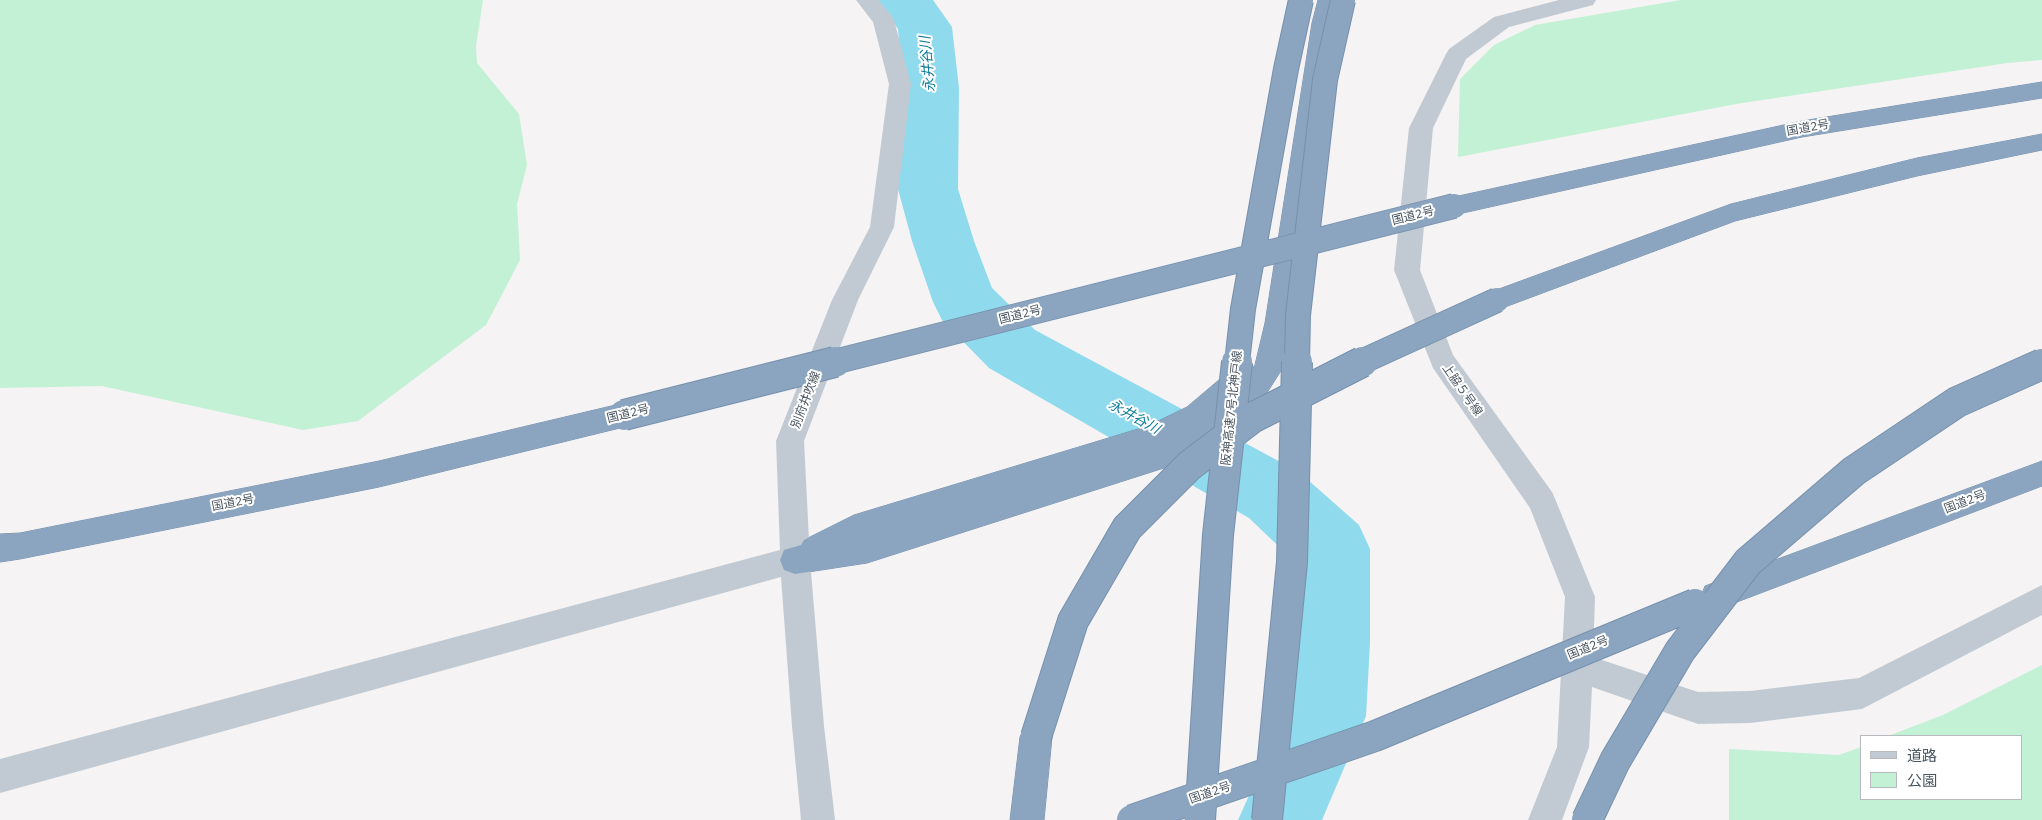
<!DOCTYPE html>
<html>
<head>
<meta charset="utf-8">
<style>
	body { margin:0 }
	#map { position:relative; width:2042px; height:820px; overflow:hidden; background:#f5f3f3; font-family:"IBM Plex Sans","Noto Sans JP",sans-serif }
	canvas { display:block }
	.legend { position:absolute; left:1860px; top:735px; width:162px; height:65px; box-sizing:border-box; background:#fff; border:1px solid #b7bbc0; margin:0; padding:6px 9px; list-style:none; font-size:15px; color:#4a5661 }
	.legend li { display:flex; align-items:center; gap:10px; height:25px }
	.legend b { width:25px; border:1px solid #b7bbc0 }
</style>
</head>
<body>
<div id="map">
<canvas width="2042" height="820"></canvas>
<ul class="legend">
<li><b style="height:6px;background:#c1cad2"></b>道路</li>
<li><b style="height:14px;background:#c3f1d5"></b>公園</li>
</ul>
</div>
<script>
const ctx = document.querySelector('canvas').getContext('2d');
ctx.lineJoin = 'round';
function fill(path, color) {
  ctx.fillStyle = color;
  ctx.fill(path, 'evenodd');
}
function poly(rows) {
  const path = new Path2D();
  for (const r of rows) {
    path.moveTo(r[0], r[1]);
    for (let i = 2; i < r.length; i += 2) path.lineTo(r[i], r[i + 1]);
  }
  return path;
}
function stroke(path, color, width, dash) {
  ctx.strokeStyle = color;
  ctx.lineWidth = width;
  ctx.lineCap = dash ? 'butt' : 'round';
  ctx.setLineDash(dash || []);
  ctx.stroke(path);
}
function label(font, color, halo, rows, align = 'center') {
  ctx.font = font + ' "IBM Plex Sans","Noto Sans JP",sans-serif';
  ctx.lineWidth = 4;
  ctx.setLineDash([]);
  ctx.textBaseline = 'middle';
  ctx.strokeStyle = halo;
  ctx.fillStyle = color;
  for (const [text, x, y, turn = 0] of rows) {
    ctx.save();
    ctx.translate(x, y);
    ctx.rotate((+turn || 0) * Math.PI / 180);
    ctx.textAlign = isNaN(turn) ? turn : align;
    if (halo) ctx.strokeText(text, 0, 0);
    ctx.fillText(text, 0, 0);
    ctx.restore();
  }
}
const green = poly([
	[0,0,483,0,476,46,477,63,519,114,527,165,517,204,520,260,486,325,358,421,303,430,102,386,0,388],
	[1681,0,2042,0,2042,60,2007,63,1736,104,1458,157,1460,79,1494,45,1535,25],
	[2042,665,2042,820,1729,820,1729,749,1839,755,1861,747,1861,799,2021,799,2021,736,1888,736,1943,715]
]);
const river = poly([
	[877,0,933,0,952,27,959,88,958,189,974,241,992,288,1035,330,1299,472,1359,525,1370,549,1370,643,1366,716,1322,820,1238,820,1286,713,1292,643,1295,562,1249,518,989,368,942,320,933,302,912,241,898,189,903,88,898,29,877,0]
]);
const minor = poly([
	[856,0,878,0,891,15,894,20,911,84,894,227,858,300,804,441,810,560,824,726,835,820,801,820,792,726,781,577,0,793,0,759,780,550,776,441,832,300,870,227,889,84,873,22,856,0],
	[1559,0,1596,0,1593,5,1509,27,1466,59,1433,128,1420,270,1453,355,1552,492,1556,501,1595,597,1593,657,1698,692,1750,691,1859,678,2042,585,2042,615,1862,709,1750,723,1698,724,1592,687,1589,747,1562,820,1528,820,1557,747,1565,597,1530,508,1433,368,1394,270,1409,128,1446,54,1449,49,1494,17,1559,0]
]);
const highway = poly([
	[1318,0,1340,0,1334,23,1291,323,1282,369,1258,407,1221,438,1177,464,1167,467,867,563,795,574,784,570,780,560,784,550,801,545,804,540,854,515,1148,426,1187,407,1220,379,1231,361,1241,358,1251,361,1254,369,1265,323,1312,23,1318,0],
	[2042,82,2042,98,1802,137,1454,215,1445,212,1442,206,1445,200,1454,197,1802,121,2042,82],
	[2042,134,2042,150,1917,176,1735,221,1497,310,1488,307,1484,300,1488,293,1731,204,1917,158,2042,134],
	[624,403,634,407,638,415,634,423,624,427,379,487,20,559,0,562,0,534,20,533,379,461,624,403],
	[2042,461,2042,486,1716,610,1705,606,1701,596,1705,586,2042,461],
	[1036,721,1047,726,1052,737,1044,820,1010,820,1020,737,1025,726,1036,721]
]);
const highwayBridgeFar1 = poly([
	[830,363,1454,206],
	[1237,363,1243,309,1286,69,1301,0],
	[1297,363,1298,315,1325,80,1343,0],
	[1359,363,1497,300]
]);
const highwayBridge = poly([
	[624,415,835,362],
	[1036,737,1073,621,1127,528,1189,466,1252,418,1362,362],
	[1132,820,1375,736,1695,604],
	[1200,820,1218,535,1237,362],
	[1267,820,1292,562,1297,362],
	[1587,820,1615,761,1680,651,1748,562,1854,471,1957,402,2042,364]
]);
const streetNames = [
	["国道2号",1808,128,-10],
	["国道2号",1413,216,-14],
	["国道2号",1020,315,-14],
	["上脇５号線",1462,390,55],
	["別府井吹線",806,400,-69],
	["阪神高速7号北神戸線",1232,408,-84],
	["国道2号",628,414,-14],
	["国道2号",1965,502,-21],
	["国道2号",233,503,-11],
	["国道2号",1588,648,-22],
	["国道2号",1210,793,-19]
];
const waterNames = [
	["永井谷川",928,64,-95],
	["永井谷川",1134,417,29]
];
fill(green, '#c3f1d5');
fill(river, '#90daee');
stroke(highway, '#7690ad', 1);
fill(minor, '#c1cad2');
fill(highway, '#8ba5c1');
stroke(highwayBridgeFar1, '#7690ad', 26, []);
stroke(highwayBridge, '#7690ad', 32, []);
stroke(highwayBridgeFar1, '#8ba5c1', 24);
stroke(highwayBridge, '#8ba5c1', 30);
label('12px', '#4a5661', '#fff', streetNames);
label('italic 14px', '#0c7c9b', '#fff', waterNames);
</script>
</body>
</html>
